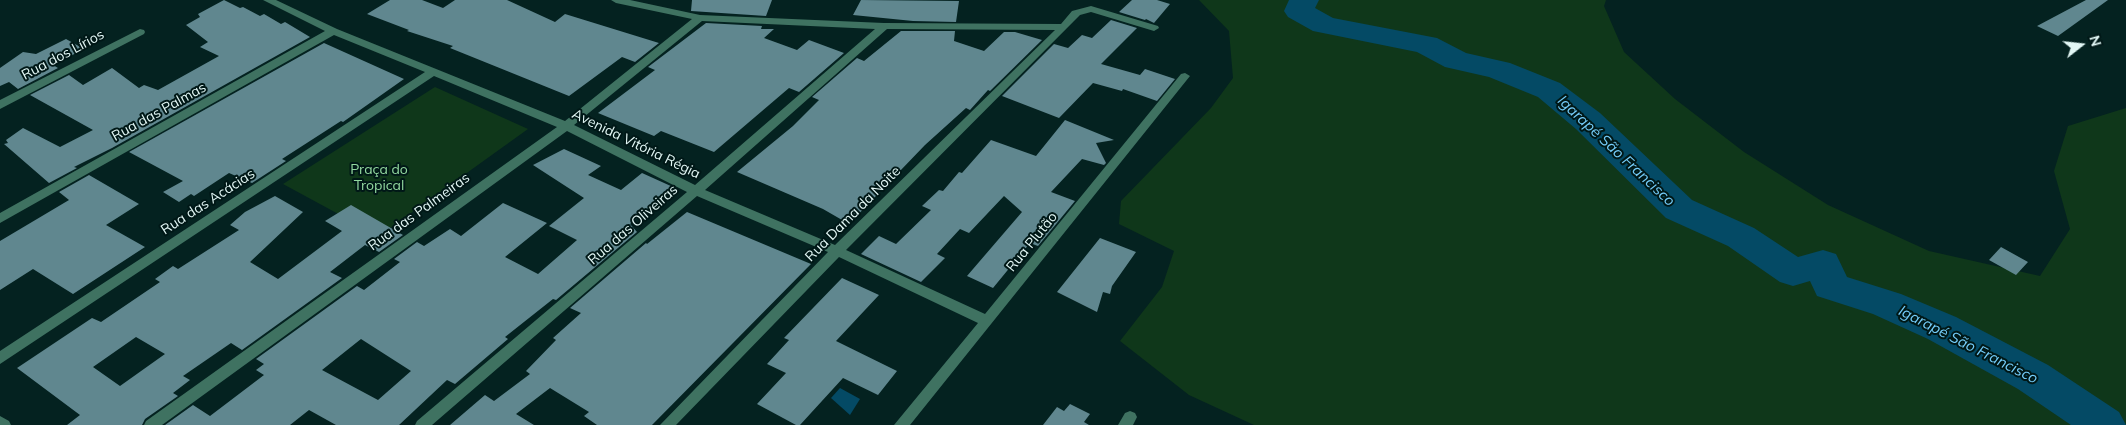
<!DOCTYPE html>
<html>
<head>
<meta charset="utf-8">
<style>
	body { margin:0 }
	#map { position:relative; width:2126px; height:425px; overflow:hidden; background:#042220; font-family:Mulish,sans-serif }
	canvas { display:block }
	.north { position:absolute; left:2056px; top:20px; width:50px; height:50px; -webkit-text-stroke:4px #001817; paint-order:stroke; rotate:74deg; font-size:14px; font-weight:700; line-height:20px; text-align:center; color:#e2f7f5 }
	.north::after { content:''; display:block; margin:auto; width:18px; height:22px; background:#e2f7f5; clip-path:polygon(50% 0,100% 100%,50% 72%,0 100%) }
</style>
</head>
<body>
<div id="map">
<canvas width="2126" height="425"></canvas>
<div class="north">N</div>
</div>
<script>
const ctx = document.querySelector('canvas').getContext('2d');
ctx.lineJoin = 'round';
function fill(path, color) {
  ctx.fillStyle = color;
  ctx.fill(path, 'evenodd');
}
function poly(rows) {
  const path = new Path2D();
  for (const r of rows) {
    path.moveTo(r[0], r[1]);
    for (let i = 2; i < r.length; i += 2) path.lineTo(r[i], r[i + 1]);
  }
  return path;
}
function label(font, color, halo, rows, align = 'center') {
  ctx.font = font + ' Mulish,sans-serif';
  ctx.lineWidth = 4;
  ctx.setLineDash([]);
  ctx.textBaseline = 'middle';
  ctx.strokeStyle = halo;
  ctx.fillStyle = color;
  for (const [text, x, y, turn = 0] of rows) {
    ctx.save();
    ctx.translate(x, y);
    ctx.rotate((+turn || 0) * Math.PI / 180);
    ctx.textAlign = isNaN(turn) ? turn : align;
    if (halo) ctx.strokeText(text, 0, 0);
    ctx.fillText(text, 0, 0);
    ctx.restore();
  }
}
const green = poly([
	[1199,0,1606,0,1604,6,1624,52,1675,99,1744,152,1828,205,1929,251,2040,276,2070,229,2054,171,2068,126,2126,108,2126,425,1254,425,1189,395,1120,341,1162,287,1174,251,1119,224,1121,201,1211,108,1233,78,1229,31],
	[435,87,528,129,379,236,283,184]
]);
const water = poly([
	[840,388,860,399,850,415,831,398]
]);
const river = poly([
	[1289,0,1319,0,1315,8,1333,18,1437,38,1466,53,1510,63,1560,83,1600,113,1692,200,1754,228,1798,257,1823,250,1836,254,1847,277,1901,294,1956,317,2048,365,2119,412,2126,425,2071,425,2018,389,1928,339,1873,314,1817,296,1810,281,1793,286,1780,282,1728,246,1666,218,1576,129,1538,97,1489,77,1445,67,1417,52,1313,31,1288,17,1284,11,1289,0]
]);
const building = poly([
	[224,0,240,8,243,7,260,16,264,14,281,24,285,22,310,37,112,148,74,167,77,168,49,183,4,144,8,143,6,140,23,128,60,147,93,130,30,95,69,75,83,85,112,68,139,88,144,85,158,90,219,56,200,47,208,42,186,25,200,17,198,14],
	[390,0,422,0,443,8,455,0,507,0,555,22,565,14,659,43,635,62,622,57,569,96,450,48,453,46,407,31,409,30,367,14],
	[692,0,772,0,766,16,691,11],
	[861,0,959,1,956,22,913,21,853,15],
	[1132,0,1157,0,1170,4,1154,23,1146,19,1145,20,1119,12],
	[2086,0,2108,0,2058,36,2037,26],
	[1111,20,1137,28,1101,64,1140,75,1145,69,1175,79,1157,101,1123,89,1122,91,1093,83,1059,118,1002,96,1054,44,1068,48,1082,35,1092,38],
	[706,23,762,26,761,29,774,29,764,38,797,50,809,40,844,53,799,92,789,88,714,152,661,131,654,136,598,113,655,70,648,67],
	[901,31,955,31,954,41,984,51,1004,32,1015,32,1042,40,990,91,988,90,970,110,966,108,925,145,849,224,823,209,737,172,793,126,819,100,812,97,857,58,864,61],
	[66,39,84,49,53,65,58,68,18,89,9,82,0,86,0,68,23,52,36,54],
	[324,43,404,79,343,122,341,121,282,159,286,161,252,183,229,173,194,196,191,194,179,202,163,192,183,181,129,152],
	[1065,120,1114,140,1096,143,1106,163,1104,165,1082,159,1051,192,1075,201,1038,246,1030,243,993,288,967,276,1022,212,1004,196,969,233,960,229,937,254,945,258,921,282,861,254,879,236,896,244,931,210,922,206,939,190,943,191,959,172,962,173,991,140,1036,156],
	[564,149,601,166,588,175,621,190,642,173,673,187,630,224,637,232,556,300,553,299,505,337,508,339,455,384,447,380,399,425,336,425,309,410,290,425,165,425,193,405,210,416,264,375,256,370,264,364,256,359,357,286,364,290,400,262,394,259,417,242,424,246,450,229,461,236,503,203,547,223,505,257,538,274,577,240,549,226,584,198,533,165],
	[361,339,411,371,378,400,322,370],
	[89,175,139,204,106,225,145,247,73,294,33,269,0,290,0,241,69,200,59,192],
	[275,196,303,212,250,262,278,279,342,231,325,221,351,205,403,235,379,252,365,245,330,272,342,278,242,350,231,343,183,376,190,380,173,393,178,396,145,419,142,425,67,425,80,415,17,368,92,318,101,322,160,282,155,279,173,266,178,269,239,230,230,225,245,212],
	[136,337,165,354,120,386,93,367],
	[687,212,811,264,652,425,597,425,584,416,589,412,550,388,516,414,534,425,450,425,485,395,494,401,530,374,526,371,556,340,553,338,581,313,570,308,646,243,647,244],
	[1100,238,1136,252,1112,286,1110,294,1103,292,1097,312,1057,292],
	[2001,247,2028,262,2016,275,1989,260],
	[842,278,879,295,836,341,897,371,878,395,843,378,800,425,796,425,757,404,786,373,767,364,789,340,784,338],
	[1070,404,1090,414,1084,422,1089,425,1043,425,1057,407,1064,411]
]);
const minor = poly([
	[263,0,276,0,337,29,565,121,692,19,616,3,611,0,630,0,700,15,884,23,1061,24,1072,11,1091,6,1158,26,1159,28,1154,31,1091,12,1080,15,846,250,985,314,1181,74,1185,73,1190,76,910,425,894,425,978,323,839,257,676,425,660,425,828,252,697,196,432,425,415,425,417,421,687,192,567,131,162,425,144,425,146,421,557,127,434,76,0,364,0,351,425,72,334,35,0,223,0,213,325,31,263,0],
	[702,21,875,29,695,185,574,125,702,21],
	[887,29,1055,30,835,245,705,190,887,29],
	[140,29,144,30,145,32,144,34,0,109,0,100,140,29],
	[1130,411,1135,413,1137,417,1133,425,1118,425,1125,413,1130,411],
	[0,416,9,421,11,425,0,425,0,416]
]);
const streetNames = [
	["Rua dos Lírios",63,55,-28],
	["Rua das Palmas",159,112,-29],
	["Avenida Vitória Régia",636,144,26],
	["Rua das Acácias",208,202,-33],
	["Rua das Palmeiras",419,212,-36],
	["Rua Dama da Noite",853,214,-45],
	["Rua das Oliveiras",633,225,-41],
	["Rua Plutão",1032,242,-51]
];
const parkNames = [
	["Praça do",379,170],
	["Tropical",379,186]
];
const waterNames = [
	["Igarapé São Francisco",1616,151,43],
	["Igarapé São Francisco",1968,345,27]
];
fill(green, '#0f371a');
fill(water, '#044a65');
fill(river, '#044a65');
fill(building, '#60878f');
fill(minor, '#3f7261');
label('14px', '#e2f7f5', '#001817', streetNames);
label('14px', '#92d89f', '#001817', parkNames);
label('italic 15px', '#74cdfa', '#001817', waterNames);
</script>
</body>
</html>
